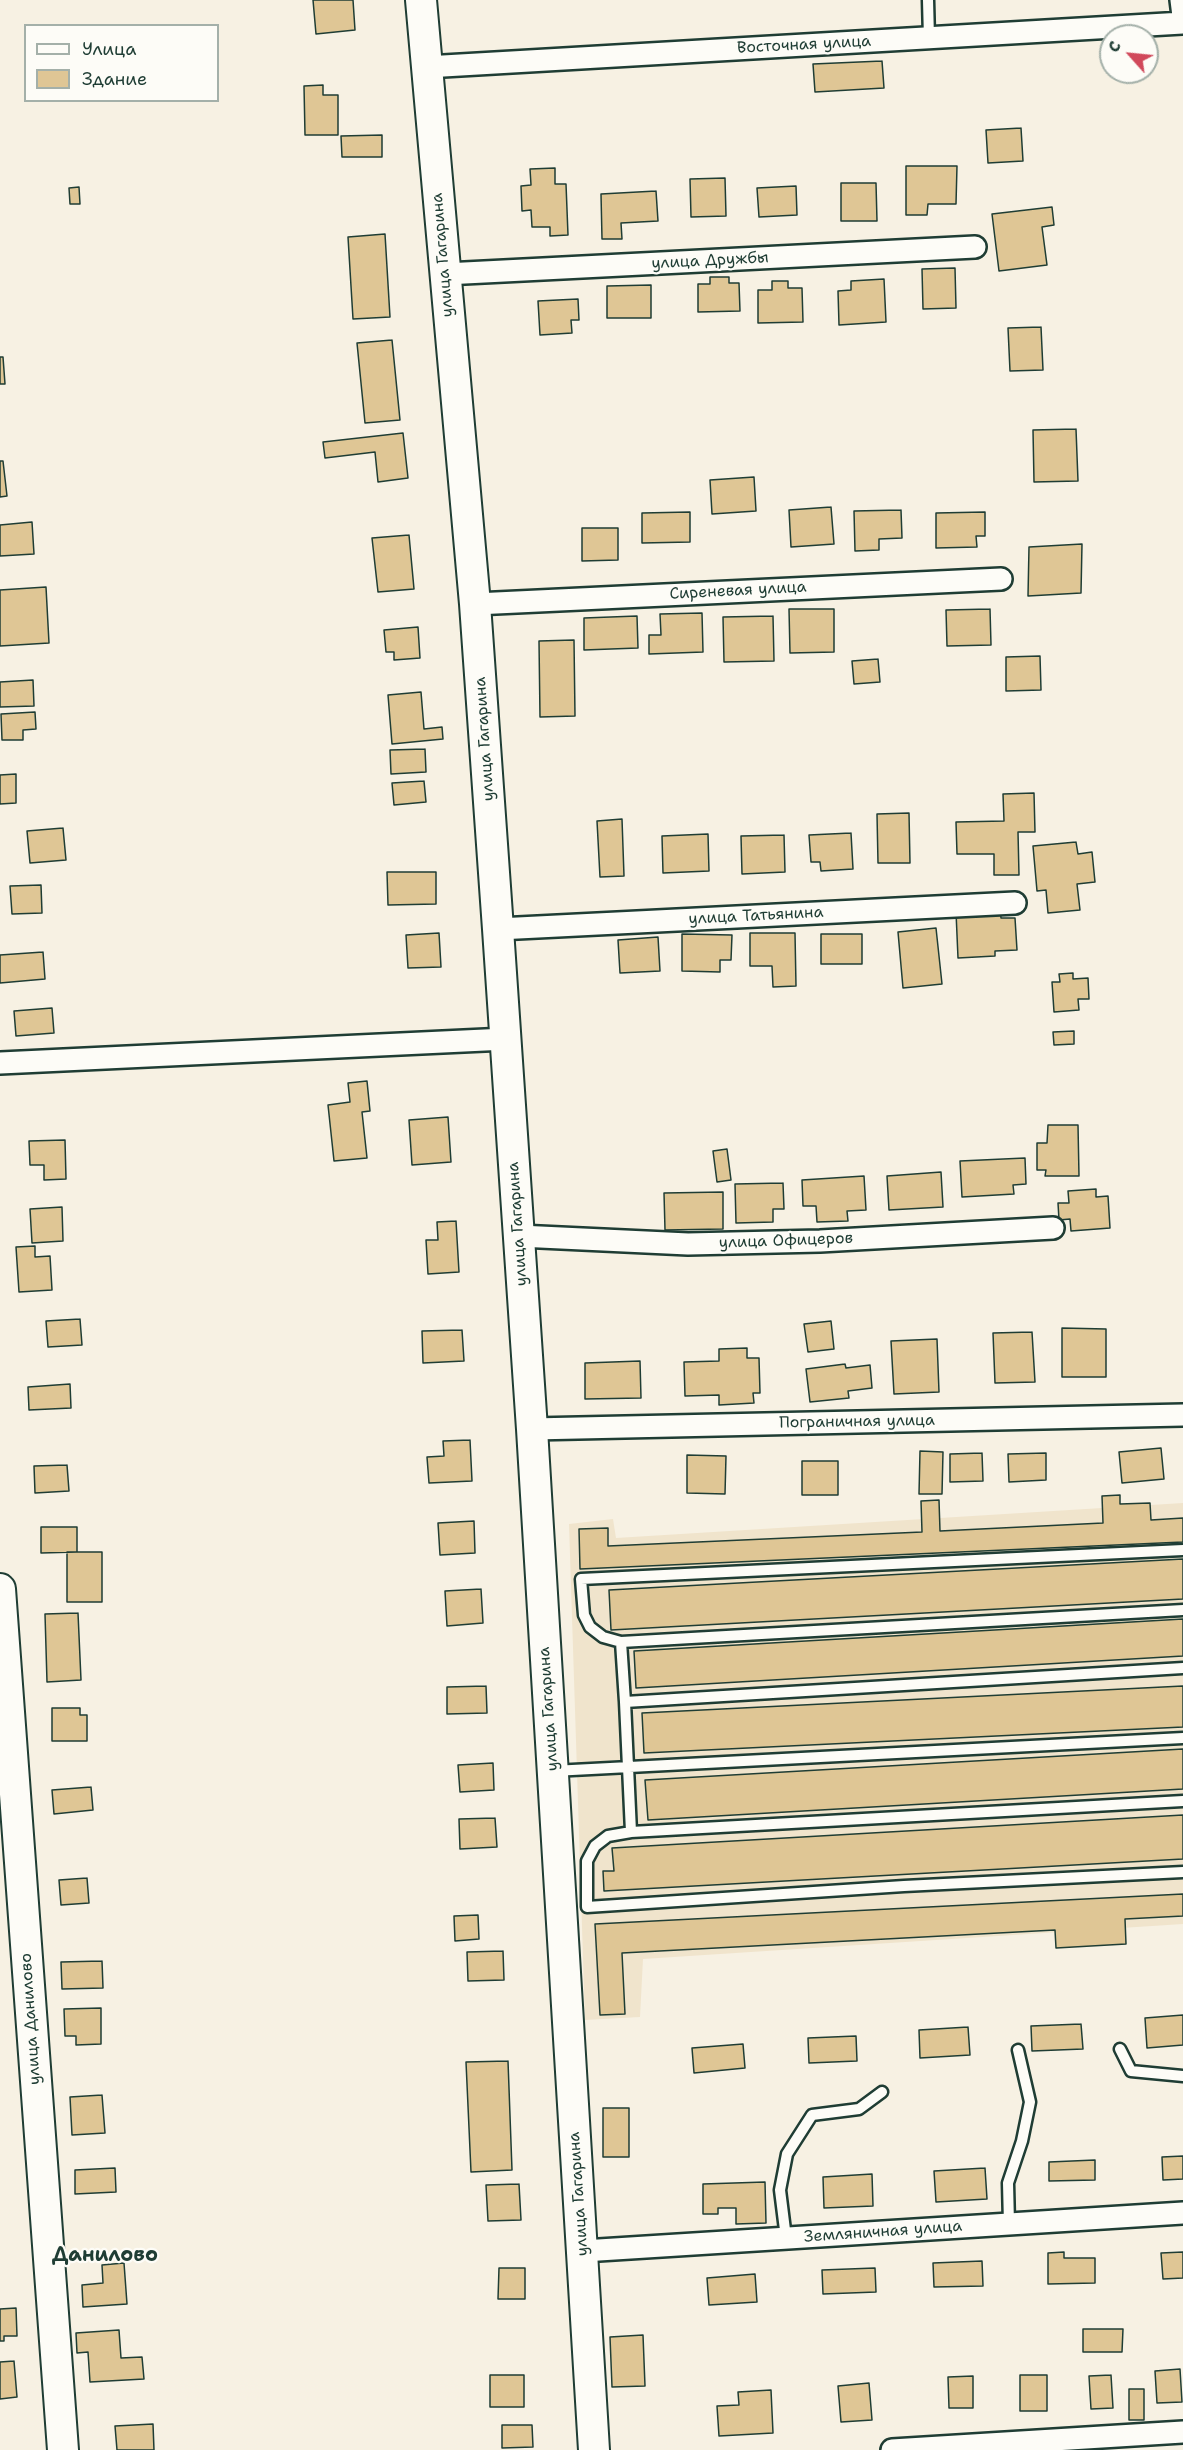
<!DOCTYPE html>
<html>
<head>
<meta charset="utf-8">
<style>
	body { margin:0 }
	#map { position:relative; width:1183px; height:2450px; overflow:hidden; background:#f7f1e3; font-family:"Shantell Sans",sans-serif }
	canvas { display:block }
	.legend { position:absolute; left:24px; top:24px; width:195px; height:78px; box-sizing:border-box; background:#fdfcf7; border:2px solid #a4b0a9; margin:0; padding:8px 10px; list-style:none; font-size:18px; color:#1f3d34 }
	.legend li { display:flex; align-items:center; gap:12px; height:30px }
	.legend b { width:30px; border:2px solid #a4b0a9 }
	.north { position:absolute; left:1099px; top:24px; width:60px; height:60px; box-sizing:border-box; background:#fdfcf7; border:2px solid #a4b0a9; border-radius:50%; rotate:297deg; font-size:16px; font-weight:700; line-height:24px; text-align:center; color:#1f3d34 }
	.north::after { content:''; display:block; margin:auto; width:21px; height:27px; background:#d1495b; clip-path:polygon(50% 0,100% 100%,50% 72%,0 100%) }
</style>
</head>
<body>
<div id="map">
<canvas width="1183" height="2450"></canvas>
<ul class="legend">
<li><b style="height:8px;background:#fdfcf7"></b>Улица</li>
<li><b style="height:16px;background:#dfc695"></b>Здание</li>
</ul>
<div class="north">С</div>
</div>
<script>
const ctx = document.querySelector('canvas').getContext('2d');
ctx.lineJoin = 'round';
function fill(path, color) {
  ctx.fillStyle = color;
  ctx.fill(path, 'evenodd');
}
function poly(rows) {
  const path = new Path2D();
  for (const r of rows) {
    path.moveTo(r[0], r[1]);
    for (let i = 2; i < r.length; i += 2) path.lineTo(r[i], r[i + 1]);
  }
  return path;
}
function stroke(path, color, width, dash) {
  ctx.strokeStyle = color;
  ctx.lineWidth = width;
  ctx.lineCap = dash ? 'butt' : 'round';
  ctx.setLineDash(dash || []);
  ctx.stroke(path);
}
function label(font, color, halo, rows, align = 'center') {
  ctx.font = font + ' "Shantell Sans",sans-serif';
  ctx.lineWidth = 4.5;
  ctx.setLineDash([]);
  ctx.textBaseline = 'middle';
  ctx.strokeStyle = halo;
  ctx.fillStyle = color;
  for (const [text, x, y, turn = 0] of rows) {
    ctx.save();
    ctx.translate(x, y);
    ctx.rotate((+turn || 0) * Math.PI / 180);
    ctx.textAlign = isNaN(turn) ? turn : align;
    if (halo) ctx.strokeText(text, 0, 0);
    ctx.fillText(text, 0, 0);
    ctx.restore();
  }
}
const built = poly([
	[1183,1503,1183,1924,643,1959,640,2017,585,2020,569,1524,613,1519,616,1538]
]);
const building = poly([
	[313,0,353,0,355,30,316,34,313,0],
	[882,61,884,88,815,92,813,64,882,61],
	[323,85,323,95,338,95,338,135,305,135,304,86,323,85],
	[1021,128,1023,161,988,163,986,130,1021,128],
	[382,135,382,157,342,157,341,136,382,135],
	[906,166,957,166,956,204,928,204,927,215,906,215,906,166],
	[555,168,555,184,566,184,568,235,550,236,550,227,532,227,531,210,522,211,521,186,531,185,530,169,555,168],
	[725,178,726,216,691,217,690,179,725,178],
	[841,183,876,183,877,221,841,221,841,183],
	[796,186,797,215,759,217,757,188,796,186],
	[79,187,80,204,70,204,69,188,79,187],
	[656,191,658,221,621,223,622,239,602,239,601,194,656,191],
	[1052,207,1054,225,1042,227,1047,265,999,271,992,214,1052,207],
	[385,234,390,317,353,319,348,237,385,234],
	[955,268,956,308,923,309,922,269,955,268],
	[710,277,729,277,729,283,739,283,740,311,698,312,698,284,710,284,710,277],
	[884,279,886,322,839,325,838,291,851,290,851,281,884,279],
	[772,281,788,281,788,288,802,288,803,322,758,323,758,290,772,290,772,281],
	[651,285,651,318,607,318,607,286,651,285],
	[578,299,579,320,571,320,572,333,540,335,538,301,578,299],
	[1041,327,1043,370,1010,371,1008,328,1041,327],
	[392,340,400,420,365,423,357,343,392,340],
	[0,357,3,357,5,384,0,384,0,357],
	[1076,429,1078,481,1034,482,1033,430,1076,429],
	[403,433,408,478,378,482,375,452,325,458,323,442,403,433],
	[0,461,3,461,7,496,0,497,0,461],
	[754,477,756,511,712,514,710,480,754,477],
	[831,507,834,544,791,547,789,510,831,507],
	[901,510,902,538,879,539,879,550,855,551,854,511,901,510],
	[690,512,690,542,642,543,642,513,690,512],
	[985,512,985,536,976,536,977,547,936,548,936,513,985,512],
	[32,522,34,554,0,556,0,525,32,522],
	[582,528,618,528,618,560,582,561,582,528],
	[409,535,414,589,378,592,372,538,409,535],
	[1082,544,1081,593,1028,596,1029,547,1082,544],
	[46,587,49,643,0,646,0,590,46,587],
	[789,609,834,609,834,652,790,653,789,609],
	[990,609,991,645,947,646,946,610,990,609],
	[702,613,703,652,649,654,649,635,661,635,660,614,702,613],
	[637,616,638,648,584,650,584,618,637,616],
	[773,616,774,661,724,662,723,617,773,616],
	[418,627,420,658,394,660,394,652,386,652,384,630,418,627],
	[574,640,575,716,540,717,539,641,574,640],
	[1040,656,1041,690,1006,691,1006,657,1040,656],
	[878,659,880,682,854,684,852,661,878,659],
	[33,680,34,706,0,707,0,682,33,680],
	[421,692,424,729,442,727,443,739,392,744,388,695,421,692],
	[35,712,36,729,23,730,23,740,2,740,1,714,35,712],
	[425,749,426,772,391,774,390,750,425,749],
	[16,774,16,803,0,804,0,775,16,774],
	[424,781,426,802,394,805,392,783,424,781],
	[1034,793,1035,832,1018,832,1019,875,994,875,994,854,957,854,956,822,1004,821,1003,794,1034,793],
	[909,813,910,863,878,863,877,814,909,813],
	[622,819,624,876,600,877,597,821,622,819],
	[63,828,66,860,30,863,27,831,63,828],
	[851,833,853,869,821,871,820,862,811,862,809,835,851,833],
	[708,834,709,871,663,873,662,836,708,834],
	[784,835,785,872,742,874,741,836,784,835],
	[1076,842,1078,854,1092,852,1095,882,1077,884,1080,910,1048,913,1046,890,1037,891,1033,846,1076,842],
	[387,872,436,872,436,904,388,905,387,872],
	[41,885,42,913,12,914,10,886,41,885],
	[1000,909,1001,918,1015,918,1017,950,995,951,995,956,958,958,956,912,1000,909],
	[936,928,942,984,903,988,898,932,936,928],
	[439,933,441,967,408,968,406,935,439,933],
	[750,933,795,933,796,986,773,987,772,966,750,966,750,933],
	[682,934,732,935,731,960,720,960,720,972,682,971,682,934],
	[821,934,862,934,862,964,821,964,821,934],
	[658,937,660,971,620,973,618,940,658,937],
	[43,952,45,979,0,983,0,955,43,952],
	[1073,973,1073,979,1088,978,1089,999,1078,999,1079,1010,1054,1012,1052,982,1060,982,1059,974,1073,973],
	[52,1008,54,1033,16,1036,14,1011,52,1008],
	[1074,1031,1074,1044,1054,1045,1053,1032,1074,1031],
	[367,1081,370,1111,362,1112,367,1158,334,1161,328,1105,350,1102,348,1083,367,1081],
	[448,1117,451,1162,412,1165,409,1120,448,1117],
	[1048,1125,1078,1125,1079,1176,1045,1176,1046,1170,1037,1170,1037,1143,1047,1143,1048,1125],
	[65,1140,66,1179,44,1180,44,1165,30,1165,29,1141,65,1140],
	[727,1149,731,1180,717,1182,713,1151,727,1149],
	[1025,1158,1026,1184,1013,1185,1014,1194,962,1197,960,1161,1025,1158],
	[941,1172,943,1207,889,1210,887,1176,941,1172],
	[864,1176,866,1210,847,1211,848,1221,817,1222,816,1206,803,1206,802,1180,864,1176],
	[783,1183,784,1209,773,1209,773,1222,736,1223,735,1184,783,1183],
	[1096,1189,1096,1197,1108,1196,1110,1228,1071,1231,1070,1219,1059,1220,1058,1203,1069,1203,1068,1191,1096,1189],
	[723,1192,723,1229,665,1230,664,1193,723,1192],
	[62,1207,63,1241,32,1243,30,1209,62,1207],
	[456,1221,459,1272,428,1274,426,1240,438,1240,437,1222,456,1221],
	[35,1246,35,1257,50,1256,52,1290,19,1292,16,1247,35,1246],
	[80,1319,82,1345,48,1347,46,1321,80,1319],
	[831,1321,834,1349,808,1352,804,1324,831,1321],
	[1062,1328,1106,1329,1106,1377,1062,1377,1062,1328],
	[462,1330,464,1361,423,1363,422,1331,462,1330],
	[1032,1332,1035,1382,995,1383,993,1333,1032,1332],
	[937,1339,939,1392,894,1394,891,1341,937,1339],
	[747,1348,747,1358,759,1358,760,1393,753,1393,754,1403,719,1405,719,1395,685,1396,684,1362,719,1361,719,1349,747,1348],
	[640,1361,641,1398,585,1399,585,1363,640,1361],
	[845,1364,846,1368,870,1365,872,1388,848,1391,849,1398,810,1402,806,1369,845,1364],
	[70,1384,71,1408,29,1410,28,1387,70,1384],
	[470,1440,472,1481,429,1483,427,1457,444,1456,443,1441,470,1440],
	[1161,1448,1164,1479,1122,1483,1119,1452,1161,1448],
	[920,1451,943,1452,942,1494,919,1494,920,1451],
	[982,1453,983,1481,950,1482,950,1454,982,1453],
	[1046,1453,1046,1480,1009,1482,1008,1454,1046,1453],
	[687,1455,726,1456,725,1494,687,1493,687,1455],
	[802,1461,838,1461,838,1495,802,1495,802,1461],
	[67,1465,69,1491,35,1493,34,1466,67,1465],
	[1120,1495,1120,1504,1150,1503,1151,1520,1183,1518,1183,1542,580,1569,579,1529,608,1528,608,1546,922,1532,921,1501,939,1500,940,1531,1103,1523,1102,1496,1120,1495],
	[474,1521,475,1553,440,1555,438,1523,474,1521],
	[41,1527,77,1527,77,1552,41,1553,41,1527],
	[67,1552,102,1552,102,1602,67,1602,67,1552],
	[1183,1559,1183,1599,611,1630,609,1590,1183,1559],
	[481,1589,483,1623,447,1626,445,1591,481,1589],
	[78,1613,81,1680,47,1682,45,1614,78,1613],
	[1183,1619,1183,1656,636,1688,634,1651,1183,1619],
	[486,1686,487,1713,447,1714,447,1687,486,1686],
	[1183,1686,1183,1727,644,1753,642,1713,1183,1686],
	[52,1708,80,1708,80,1715,87,1715,87,1741,52,1741,52,1708],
	[1183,1749,1183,1789,648,1820,645,1780,1183,1749],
	[493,1763,494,1790,460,1792,458,1765,493,1763],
	[91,1787,93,1810,54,1814,52,1790,91,1787],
	[1183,1815,1183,1859,604,1891,603,1871,614,1871,612,1848,1183,1815],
	[495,1818,497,1847,460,1849,459,1819,495,1818],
	[87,1878,89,1903,61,1905,59,1880,87,1878],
	[1183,1894,1183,1916,1125,1919,1126,1944,1056,1948,1055,1930,622,1953,625,2014,600,2015,595,1924,1183,1894],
	[478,1915,479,1939,455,1941,454,1916,478,1915],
	[503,1951,504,1980,468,1981,467,1952,503,1951],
	[102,1961,103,1988,62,1989,61,1962,102,1961],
	[101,2008,101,2044,76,2045,76,2036,65,2036,64,2009,101,2008],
	[1183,2015,1183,2045,1147,2048,1145,2018,1183,2015],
	[1081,2024,1083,2049,1032,2051,1031,2026,1081,2024],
	[968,2027,970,2055,920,2058,919,2030,968,2027],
	[856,2036,857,2061,809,2063,808,2038,856,2036],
	[743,2044,745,2068,694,2073,692,2048,743,2044],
	[508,2061,512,2170,471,2172,466,2062,508,2061],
	[102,2095,105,2133,72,2135,70,2097,102,2095],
	[603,2108,629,2108,629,2157,603,2157,603,2108],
	[1183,2156,1183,2179,1163,2180,1162,2157,1183,2156],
	[1095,2160,1095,2180,1049,2181,1049,2162,1095,2160],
	[115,2168,116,2192,75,2194,75,2170,115,2168],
	[985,2168,987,2199,936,2202,934,2171,985,2168],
	[872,2174,873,2206,824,2208,823,2177,872,2174],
	[765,2182,766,2223,736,2224,736,2208,718,2208,718,2214,703,2214,703,2184,765,2182],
	[519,2184,521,2220,488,2221,486,2185,519,2184],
	[1064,2252,1064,2258,1095,2258,1095,2283,1048,2284,1048,2253,1064,2252],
	[1183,2252,1183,2278,1163,2279,1161,2253,1183,2252],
	[982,2261,983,2286,934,2287,933,2263,982,2261],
	[124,2263,127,2304,83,2307,82,2285,103,2283,102,2265,124,2263],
	[499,2268,525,2268,525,2299,498,2299,499,2268],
	[875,2268,876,2292,823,2294,822,2270,875,2268],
	[755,2274,757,2302,709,2305,707,2278,755,2274],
	[16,2308,17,2336,4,2336,4,2341,0,2341,0,2309,16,2308],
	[1083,2329,1123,2329,1122,2352,1083,2352,1083,2329],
	[119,2330,121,2358,142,2357,144,2379,90,2382,88,2352,77,2353,76,2333,119,2330],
	[643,2335,645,2386,612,2387,610,2337,643,2335],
	[14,2361,17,2397,0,2399,0,2362,14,2361],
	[1180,2369,1182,2402,1157,2403,1155,2371,1180,2369],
	[490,2375,524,2375,524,2407,490,2407,490,2375],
	[1020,2375,1047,2375,1047,2411,1020,2411,1020,2375],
	[1111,2375,1113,2408,1091,2409,1089,2376,1111,2375],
	[973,2376,973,2408,949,2408,948,2377,973,2376],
	[869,2383,872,2420,841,2422,838,2386,869,2383],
	[1129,2389,1144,2389,1144,2420,1129,2420,1129,2389],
	[771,2390,773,2433,719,2436,717,2406,739,2405,738,2392,771,2390],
	[153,2424,154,2450,117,2450,115,2426,153,2424],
	[502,2425,532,2425,533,2447,502,2448,502,2425]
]);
const lane = poly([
	[928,0,929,38],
	[621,1642,603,1637,590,1627,584,1615,581,1579,1183,1550],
	[1183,1668,625,1702,631,1832,1183,1801],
	[625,1702,621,1642,1183,1610],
	[553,1771,1183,1738],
	[631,1832,608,1836,595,1846,587,1861,587,1907,904,1886,1183,1872],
	[1120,2049,1131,2071,1183,2076],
	[1009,2224,1008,2183,1022,2141,1030,2102,1018,2050],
	[786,2238,780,2190,787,2154,812,2115,859,2109,882,2092]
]);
const street = poly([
	[1181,0,1183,16],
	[426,67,1183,23],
	[445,274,975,247],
	[475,604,1001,579],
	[498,929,1015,903],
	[0,1063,506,1039],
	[519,1236,688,1244,820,1241,1053,1228],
	[532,1429,1183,1415],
	[583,2251,1183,2213],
	[892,2450,1183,2432]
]);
const secondary = poly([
	[421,0,475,604,498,929,532,1429,594,2450],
	[0,1589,63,2450]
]);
const streetNames = [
	["Восточная улица",804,45,-3],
	["улица Гагарина",443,255,-95],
	["улица Дружбы",710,261,-3],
	["Сиреневая улица",738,591,-3],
	["улица Гагарина",485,739,-94],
	["улица Татьянина",756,916,-3],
	["улица Гагарина",518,1224,-94],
	["улица Офицеров",786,1241,-2],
	["Пограничная улица",857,1422,-1],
	["улица Гагарина",549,1709,-94],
	["улица Данилово",31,2019,-94],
	["улица Гагарина",579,2194,-94],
	["Земляничная улица",883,2232,-4]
];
const quarterNames = [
	["Данилово",105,2256]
];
fill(built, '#f0e4cc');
fill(building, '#dfc695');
stroke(building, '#1f3d34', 1.5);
stroke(lane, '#1f3d34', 15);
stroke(street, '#1f3d34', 26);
stroke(secondary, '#1f3d34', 34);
stroke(lane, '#fdfcf7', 10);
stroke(street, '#fdfcf7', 21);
stroke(secondary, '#fdfcf7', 30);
label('16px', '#1f3d34', '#fdfcf7', streetNames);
label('bold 20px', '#1f3d34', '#fdfcf7', quarterNames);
</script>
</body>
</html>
